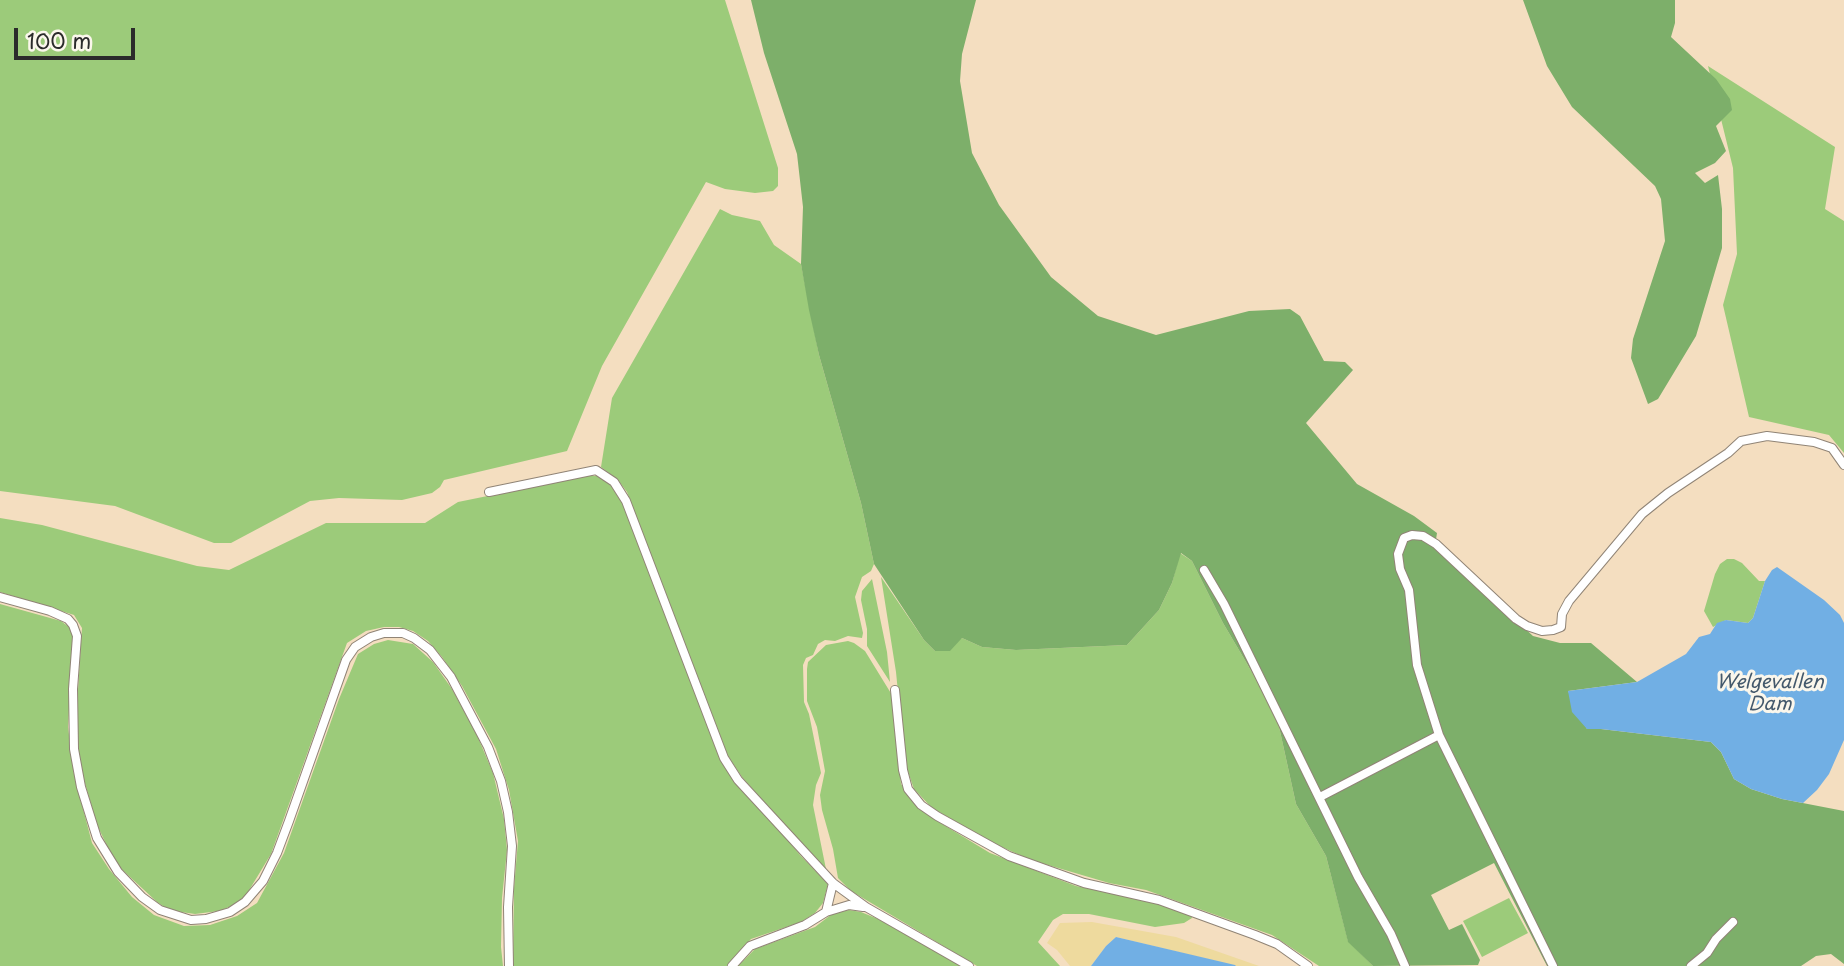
<!DOCTYPE html>
<html>
<head>
<meta charset="utf-8">
<style>
	body { margin:0 }
	#map { position:relative; width:1844px; height:966px; overflow:hidden; background:#f4dec0; font-family:"Playpen Sans",sans-serif }
	canvas { display:block }
	.scale { position:absolute; left:14px; top:28px; width:121px; height:32px; box-sizing:border-box; border:4px solid #2b2b2b; border-top:0; padding-left:9px; font-size:21px; line-height:24px; white-space:nowrap; color:#2b2b2b; -webkit-text-stroke:5px #fbf7ec; paint-order:stroke }
</style>
</head>
<body>
<div id="map">
<canvas width="1844" height="966"></canvas>
<div class="scale">100 m</div>
</div>
<script>
const ctx = document.querySelector('canvas').getContext('2d');
ctx.lineJoin = 'round';
function fill(path, color) {
  ctx.fillStyle = color;
  ctx.fill(path, 'evenodd');
}
function poly(rows) {
  const path = new Path2D();
  for (const r of rows) {
    path.moveTo(r[0], r[1]);
    for (let i = 2; i < r.length; i += 2) path.lineTo(r[i], r[i + 1]);
  }
  return path;
}
function stroke(path, color, width, dash) {
  ctx.strokeStyle = color;
  ctx.lineWidth = width;
  ctx.lineCap = dash ? 'butt' : 'round';
  ctx.setLineDash(dash || []);
  ctx.stroke(path);
}
function label(font, color, halo, rows, align = 'center') {
  ctx.font = font + ' "Playpen Sans",sans-serif';
  ctx.lineWidth = 6;
  ctx.setLineDash([]);
  ctx.textBaseline = 'middle';
  ctx.strokeStyle = halo;
  ctx.fillStyle = color;
  for (const [text, x, y, turn = 0] of rows) {
    ctx.save();
    ctx.translate(x, y);
    ctx.rotate((+turn || 0) * Math.PI / 180);
    ctx.textAlign = isNaN(turn) ? turn : align;
    if (halo) ctx.strokeText(text, 0, 0);
    ctx.fillText(text, 0, 0);
    ctx.restore();
  }
}
const green = poly([
	[0,0,725,0,778,168,778,186,773,191,755,193,725,189,706,182,602,366,567,451,444,480,440,487,432,493,402,500,339,498,310,501,231,543,214,543,115,506,0,491],
	[1708,66,1835,147,1825,209,1844,221,1844,453,1829,435,1749,417,1723,305,1737,254,1733,168],
	[720,209,732,215,760,221,774,245,801,264,819,355,861,503,874,564,871,571,862,577,855,597,863,633,862,638,848,636,835,641,825,640,818,644,813,655,806,658,803,665,804,702,809,714,821,773,816,785,813,805,827,874,742,777,728,756,627,492,618,480,601,467,612,398],
	[586,476,599,476,608,481,622,503,676,637,720,758,752,802,772,821,800,855,828,884,823,903,815,913,801,922,751,939,727,966,513,966,514,888,518,841,509,790,496,749,462,686,442,657,428,641,413,631,399,627,384,627,366,631,347,643,271,854,245,897,234,905,219,911,195,914,181,912,166,908,157,902,116,864,97,825,80,766,76,721,82,628,74,615,0,592,0,518,42,525,197,566,229,570,326,523,425,523,458,502],
	[1180,553,1192,561,1223,623,1276,713,1296,804,1326,856,1348,941,1373,966,1319,966,1272,935,1146,890,1109,883,1031,860,995,844,932,808,914,789,905,763,896,672,881,577,924,640,935,651,962,638,982,647,1016,650,1127,645,1159,610,1172,583],
	[1727,559,1734,559,1742,563,1759,581,1765,581,1753,618,1748,623,1726,620,1713,627,1704,611,1715,574,1720,564],
	[872,579,887,652,890,682,867,646,867,629,861,600,862,591],
	[0,604,61,621,69,627,73,635,68,727,74,774,92,843,109,869,132,897,154,915,184,926,210,925,237,916,257,903,284,853,339,699,358,654,374,644,388,640,413,644,433,662,452,689,477,735,493,773,504,819,507,850,502,898,501,947,503,966,0,966],
	[848,641,854,643,865,651,892,695,901,784,914,803,934,819,990,853,1076,886,1150,901,1191,915,1192,918,1184,923,1155,927,1089,914,1063,914,1053,920,1038,942,1060,966,977,966,851,891,838,878,833,849,822,810,820,795,825,771,817,727,807,701,807,669,808,662,826,645],
	[1509,898,1528,933,1482,957,1463,921],
	[849,910,861,912,878,919,962,966,738,966,755,949,815,927,832,914]
]);
const forest = poly([
	[751,0,976,0,962,54,960,81,972,153,999,205,1051,277,1098,316,1156,335,1249,311,1290,309,1300,316,1324,361,1345,362,1353,370,1306,423,1357,484,1414,516,1437,533,1435,546,1533,636,1560,643,1591,643,1637,682,1568,691,1587,729,1601,729,1711,742,1721,752,1734,779,1751,789,1782,799,1844,811,1844,964,1831,954,1816,956,1801,966,1547,966,1494,863,1431,895,1449,930,1462,924,1480,960,1478,965,1373,966,1348,942,1326,856,1296,804,1276,713,1223,623,1192,561,1181,553,1172,583,1159,610,1127,645,1016,650,982,647,962,638,950,651,935,651,924,640,874,564,861,503,819,355,809,310,801,264,803,207,797,154,764,53],
	[1523,0,1675,0,1675,23,1671,37,1716,79,1730,99,1732,110,1716,126,1726,151,1715,163,1695,173,1705,183,1718,175,1722,209,1722,248,1696,336,1658,399,1648,404,1631,358,1633,339,1665,241,1661,199,1655,186,1572,107,1547,66]
]);
const sand = poly([
	[1092,922,1176,937,1259,966,1236,966,1116,937,1106,946,1091,966,1070,966,1057,950,1047,943,1060,923]
]);
const water = poly([
	[1777,567,1824,600,1840,615,1844,623,1844,740,1829,774,1817,790,1803,803,1782,799,1751,789,1734,779,1721,752,1711,742,1601,729,1587,729,1572,712,1568,691,1637,682,1686,654,1699,637,1710,634,1717,623,1726,620,1748,623,1753,618,1765,581,1772,570],
	[1116,937,1235,965,1236,966,1091,966,1106,946]
]);
const street = poly([
	[489,492,596,470,614,482,626,501,724,758,738,780,833,883,866,907,969,966],
	[1204,570,1224,604,1358,877,1391,934,1405,966],
	[0,597,50,611,68,619,73,625,77,636,73,689,74,749,81,787,97,838,118,872,142,897,160,910,191,920,206,919,230,912,245,902,263,881,277,853,289,821,346,660,355,647,371,637,384,633,403,633,414,638,430,650,451,677,488,747,501,781,508,812,512,846,508,907,509,966],
	[895,690,903,770,908,789,921,805,937,816,1009,856,1084,883,1159,900,1255,935,1277,944,1308,966],
	[1320,797,1439,735],
	[833,883,826,912,849,905,863,907],
	[732,966,750,946,805,925,826,912],
	[1553,966,1439,735,1417,665,1409,590,1400,569,1398,554,1404,538,1412,535,1423,536,1436,544,1516,619,1527,626,1542,631,1553,630,1561,627,1562,614,1569,601,1642,514,1668,493,1728,453,1741,441,1767,436,1814,442,1832,448,1844,465],
	[1691,966,1707,953,1716,939,1733,922]
]);
const waterNames = [
	["Welgevallen",1770,683],
	["Dam",1770,705]
];
fill(green, '#9ccb7a');
fill(forest, '#7daf6a');
fill(sand, '#eeda9e');
fill(water, '#71afe4');
stroke(street, '#908476', 10);
stroke(street, '#fff', 8);
label('italic 19px', '#44596c', '#fbf7ec', waterNames);
</script>
</body>
</html>
